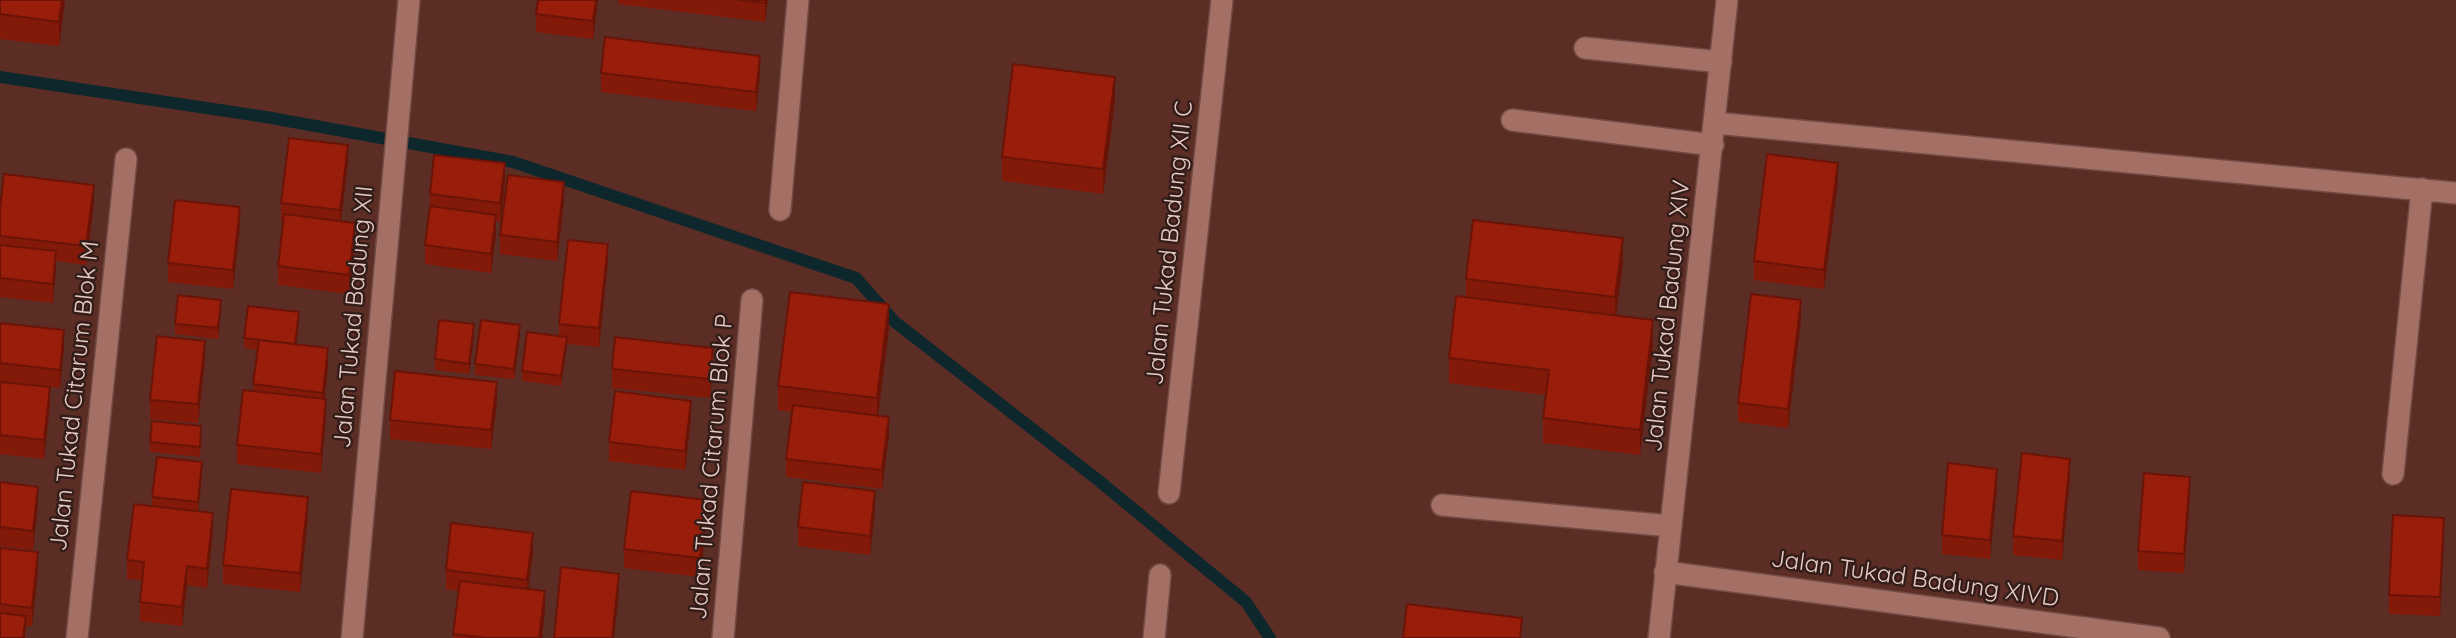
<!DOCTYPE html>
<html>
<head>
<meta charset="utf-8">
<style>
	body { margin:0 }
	canvas { display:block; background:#5b2d25 }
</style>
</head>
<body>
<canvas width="2456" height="638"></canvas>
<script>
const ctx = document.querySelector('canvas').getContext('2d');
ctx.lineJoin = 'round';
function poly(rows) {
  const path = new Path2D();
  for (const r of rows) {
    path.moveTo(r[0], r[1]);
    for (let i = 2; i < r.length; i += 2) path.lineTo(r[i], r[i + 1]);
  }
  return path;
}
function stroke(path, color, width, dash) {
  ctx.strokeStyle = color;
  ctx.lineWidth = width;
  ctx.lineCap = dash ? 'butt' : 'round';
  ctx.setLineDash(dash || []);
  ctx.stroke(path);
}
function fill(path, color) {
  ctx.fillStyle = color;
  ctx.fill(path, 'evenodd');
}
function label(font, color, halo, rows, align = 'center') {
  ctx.font = font + ' Quicksand,sans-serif';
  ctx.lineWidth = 5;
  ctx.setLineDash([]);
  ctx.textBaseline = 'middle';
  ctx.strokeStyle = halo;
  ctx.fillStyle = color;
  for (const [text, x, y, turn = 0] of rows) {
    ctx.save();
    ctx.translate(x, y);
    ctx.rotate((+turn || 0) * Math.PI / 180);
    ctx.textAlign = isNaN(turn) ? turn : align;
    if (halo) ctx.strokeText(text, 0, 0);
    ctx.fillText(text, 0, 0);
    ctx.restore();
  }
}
const stream = poly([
	[0,77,266,117,513,162,856,278,895,322,1098,480,1246,602,1270,638]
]);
const street = poly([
	[1585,48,1721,62],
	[1512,120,1713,145],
	[1715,123,2456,193],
	[780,210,798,0],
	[2393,474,2422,189],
	[1169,493,1222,0],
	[1442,505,1671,526],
	[1665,572,2159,638],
	[77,638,126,159],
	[352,638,409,0],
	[723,638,752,300],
	[1154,638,1160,575],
	[1659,638,1727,0]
]);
const wall = poly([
	[0,0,65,0,59,46,0,39],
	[538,0,598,0,593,39,536,32,536,14],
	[618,0,768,0,765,22,618,4],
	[601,73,760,75,756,111,601,92],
	[1115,101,1103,194,1002,181,1002,157],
	[348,164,341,221,355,242,349,294,278,285,278,266,283,222,281,221,281,203],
	[505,182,500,222,496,221,496,234,491,273,425,264,425,245,430,211,430,194],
	[1838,182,1824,289,1754,280,1754,261],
	[564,201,557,261,500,254,500,235],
	[94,203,86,265,56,261,53,303,0,297,0,208],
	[240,226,233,289,168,282,168,263],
	[608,263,599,347,567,344,561,386,522,381,522,371,559,336,559,324],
	[1623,263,1616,316,1653,345,1640,455,1543,443,1543,418,1546,395,1449,383,1449,358,1466,297,1466,279],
	[221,310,218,339,175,334,175,324],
	[1801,319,1788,428,1738,422,1738,403],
	[299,322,296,345,328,367,325,398,326,417,321,473,237,464,237,445,253,391,258,350,244,348,244,338],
	[0,323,64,348,60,388,50,387,50,405,44,459,0,454],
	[889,329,878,415,889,435,882,489,786,477,786,459,792,412,778,410,778,386],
	[474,335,469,374,435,370,435,359],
	[520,335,514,379,475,375,475,364],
	[205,360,198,423,150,419,150,400],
	[713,367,710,398,612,388,612,369],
	[497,401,491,449,390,439,390,420],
	[691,420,685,470,609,461,609,442],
	[201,436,200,457,150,452,150,442],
	[202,473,198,511,213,531,207,588,187,585,182,626,140,621,140,602,142,580,127,579,127,560,152,506,152,497],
	[2070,477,2062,560,2013,555,2013,536],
	[0,482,38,506,33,550,0,546],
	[1997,488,1990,559,1942,554,1942,535],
	[2190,496,2184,573,2138,570,2138,551],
	[875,510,870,555,798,546,798,527],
	[308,516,300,592,223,584,223,565],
	[707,519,700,577,624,568,624,549],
	[2444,537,2440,616,2389,614,2389,595],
	[0,548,38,571,32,626,26,626,25,638,0,638],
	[533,552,528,589,545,610,542,638,453,638,459,591,446,589,446,570]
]);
const shadedWall = poly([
	[62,0,65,0,59,46,59,22],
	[596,0,598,0,593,39,593,21],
	[766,0,768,0,765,22,765,3],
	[760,56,760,75,756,111,756,92],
	[1115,77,1115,101,1103,194,1103,169],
	[348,145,348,164,340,229,340,210],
	[505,163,505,182,500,222,500,203],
	[1838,163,1838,182,1824,289,1824,270],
	[564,182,564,201,557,261,557,242],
	[94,185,94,203,86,265,86,246],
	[240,207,240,226,233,289,233,270],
	[496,215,496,234,491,273,491,254],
	[355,223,355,242,349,294,349,275],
	[1623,238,1623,263,1615,322,1615,297],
	[608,244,608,263,599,347,599,328],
	[56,251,56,270,53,303,53,284],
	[221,300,221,310,218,339,218,328],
	[1801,300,1801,319,1788,428,1788,409],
	[889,304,889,329,877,423,877,398],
	[299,312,299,322,295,355,295,344],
	[1653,320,1653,345,1640,455,1640,430],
	[474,324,474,335,469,374,469,364],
	[520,325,520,335,514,379,514,369],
	[64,330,64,348,60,388,60,370],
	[567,337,567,347,561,386,561,376],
	[205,341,205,360,198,423,198,404],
	[328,348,328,367,323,411,323,393],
	[713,348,713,367,710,398,710,379],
	[497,382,497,401,491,449,491,430],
	[50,387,50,405,44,459,44,440],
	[326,399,326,417,321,473,321,454],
	[691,401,691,420,685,470,685,451],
	[889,417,889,435,882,489,882,470],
	[2070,459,2070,477,2062,560,2062,541],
	[202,462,202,473,198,513,198,502],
	[1997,469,1997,488,1990,559,1990,540],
	[2190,477,2190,496,2184,573,2184,554],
	[38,487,38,506,33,550,33,531],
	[875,491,875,510,870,555,870,536],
	[308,497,308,516,300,592,300,573],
	[707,500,707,519,700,577,700,558],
	[213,513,213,531,207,588,207,569],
	[2444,518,2444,537,2440,616,2440,597],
	[533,533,533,552,527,599,527,580],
	[38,552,38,571,32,626,32,608],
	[187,566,187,585,182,626,182,607],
	[619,574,619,593,614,638,612,638],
	[545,591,545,610,542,638,539,638],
	[26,616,25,638,23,638]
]);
const building = poly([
	[0,0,62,0,59,22,0,14,0,0],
	[538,0,596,0,593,21,536,14,538,0],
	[738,0,766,0,765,3,738,0],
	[605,37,760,56,756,92,601,73,605,37],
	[1013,64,1115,77,1103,169,1002,157,1013,64],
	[289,138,348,145,340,210,281,203,289,138],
	[1767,154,1838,163,1824,270,1754,261,1767,154],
	[434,155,505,163,500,203,430,194,434,155],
	[4,174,94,185,86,246,0,236,0,208,4,174],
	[508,175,564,182,557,242,500,235,508,175],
	[175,200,240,207,233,270,168,263,175,200],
	[430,206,496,215,491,254,425,245,430,206],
	[284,214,355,223,349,275,278,266,284,214],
	[1473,220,1623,238,1615,297,1466,279,1473,220],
	[568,240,608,244,599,328,559,324,568,240],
	[0,245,56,251,53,284,0,278,0,245],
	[790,292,889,304,877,398,778,386,790,292],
	[1751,294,1801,300,1788,409,1738,403,1751,294],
	[178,295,221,300,218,328,175,324,178,295],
	[1456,296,1653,320,1640,430,1543,418,1549,370,1449,358,1456,296],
	[248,306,299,312,295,344,244,338,248,306],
	[439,320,474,324,469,364,435,359,439,320],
	[481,320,520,325,514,369,475,364,481,320],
	[0,323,64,330,60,370,0,363,0,323],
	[527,332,567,337,561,376,522,371,527,332],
	[157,336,205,341,198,404,150,400,157,336],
	[615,337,713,348,710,379,612,369,615,337],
	[259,340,328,348,323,393,253,384,259,340],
	[395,371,497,382,491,430,390,420,395,371],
	[0,382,50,387,44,440,0,435,0,382],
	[243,390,326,399,321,454,237,445,243,390],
	[615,391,691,401,685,451,609,442,615,391],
	[793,405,889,417,882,470,786,459,793,405],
	[152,421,201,426,200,447,150,442,152,421],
	[2022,453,2070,459,2062,541,2013,536,2022,453],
	[157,457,202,462,198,502,152,497,157,457],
	[1948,463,1997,469,1990,540,1942,535,1948,463],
	[2144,473,2190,477,2184,554,2138,551,2144,473],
	[0,482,38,487,33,531,0,527,0,482],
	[803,482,875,491,870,536,798,527,803,482],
	[231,489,308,497,300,573,223,565,231,489],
	[631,491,707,500,700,558,624,549,631,491],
	[134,504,213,513,207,569,187,566,182,607,140,602,144,562,127,560,134,504],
	[2393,515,2444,518,2440,597,2389,595,2393,515],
	[451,523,533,533,527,580,446,570,451,523],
	[0,548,38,552,32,608,0,604,0,548],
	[561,567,619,574,612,638,554,638,561,567],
	[460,581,545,591,539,638,487,638,453,634,460,581],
	[1407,604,1522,618,1520,638,1403,638,1407,604],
	[0,613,26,616,23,638,0,638,0,613]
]);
const streetNames = [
	["Jalan Tukad Badung XII C",1170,243,-84],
	["Jalan Tukad Badung XIV",1668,316,-84],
	["Jalan Tukad Badung XII",354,317,-85],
	["Jalan Tukad Citarum Blok M",75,396,-84],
	["Jalan Tukad Citarum Blok P",712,467,-85],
	["Jalan Tukad Badung XIVD",1915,579,8]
];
stroke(stream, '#0e272c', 12);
stroke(street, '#714a44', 24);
stroke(street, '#a47066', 21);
fill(wall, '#831909');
fill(shadedWall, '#6a1408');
fill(building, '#981d0b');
stroke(building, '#6a1408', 2);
label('24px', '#e8cac4', '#321d19', streetNames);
</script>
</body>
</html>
